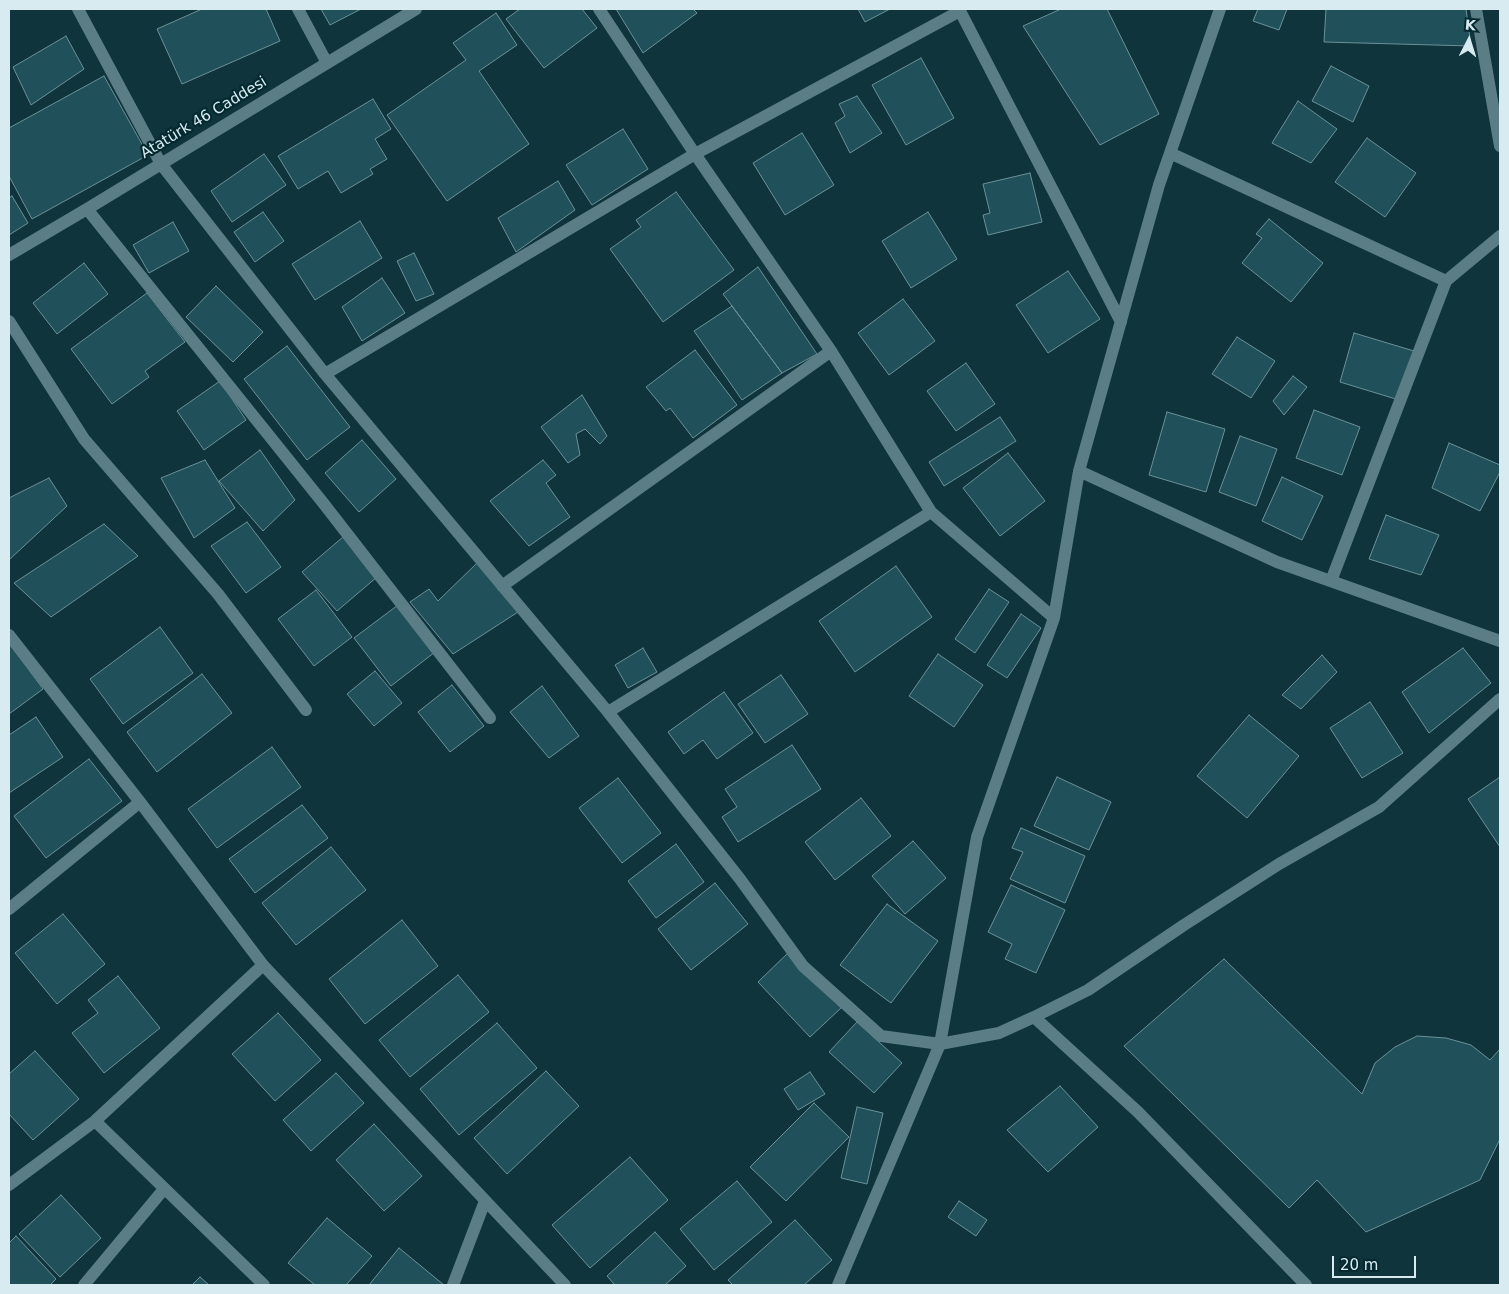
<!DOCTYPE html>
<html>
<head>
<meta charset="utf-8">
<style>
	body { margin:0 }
	#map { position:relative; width:1509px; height:1294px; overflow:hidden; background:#0f343b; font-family:"DejaVu Sans",sans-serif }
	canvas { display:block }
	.frame { position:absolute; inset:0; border:10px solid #d8ebf0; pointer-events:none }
	.north { position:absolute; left:1444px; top:15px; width:50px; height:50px; -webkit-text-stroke:4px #042a31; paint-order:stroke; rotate:5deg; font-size:14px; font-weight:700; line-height:20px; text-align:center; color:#d8ebf0 }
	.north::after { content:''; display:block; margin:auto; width:18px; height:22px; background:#d8ebf0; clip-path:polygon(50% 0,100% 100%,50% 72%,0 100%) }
	.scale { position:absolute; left:1332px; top:1256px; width:84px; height:22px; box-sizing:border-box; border:2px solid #d8ebf0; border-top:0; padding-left:6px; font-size:15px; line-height:18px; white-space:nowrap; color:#d8ebf0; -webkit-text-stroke:4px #042a31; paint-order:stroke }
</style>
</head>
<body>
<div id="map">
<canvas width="1509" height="1294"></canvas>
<div class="frame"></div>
<div class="north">K</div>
<div class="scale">20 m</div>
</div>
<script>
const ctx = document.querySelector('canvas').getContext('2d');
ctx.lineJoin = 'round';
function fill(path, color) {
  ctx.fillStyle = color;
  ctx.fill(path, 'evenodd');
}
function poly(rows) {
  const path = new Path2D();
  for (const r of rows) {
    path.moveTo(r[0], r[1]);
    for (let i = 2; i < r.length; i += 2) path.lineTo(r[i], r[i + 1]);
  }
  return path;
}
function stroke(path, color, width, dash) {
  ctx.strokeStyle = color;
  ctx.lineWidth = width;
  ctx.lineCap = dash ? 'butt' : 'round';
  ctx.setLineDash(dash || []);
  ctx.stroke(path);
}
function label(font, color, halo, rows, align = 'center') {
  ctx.font = font + ' "DejaVu Sans",sans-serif';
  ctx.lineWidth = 4.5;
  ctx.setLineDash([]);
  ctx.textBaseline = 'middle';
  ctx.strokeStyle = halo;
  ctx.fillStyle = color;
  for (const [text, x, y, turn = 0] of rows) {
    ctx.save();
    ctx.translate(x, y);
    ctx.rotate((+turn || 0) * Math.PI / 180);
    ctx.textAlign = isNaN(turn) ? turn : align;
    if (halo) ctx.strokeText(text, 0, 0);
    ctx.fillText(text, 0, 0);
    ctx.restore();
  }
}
const building = poly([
	[202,9,266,9,280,41,182,84,157,29,202,9],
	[321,9,361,9,330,25,321,9],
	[520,9,582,9,597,28,544,68,506,19,520,9],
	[616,9,693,9,697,13,643,53,616,9],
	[858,9,890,9,865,22,858,9],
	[1061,9,1107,9,1159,114,1100,145,1023,26,1061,9],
	[1258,9,1287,9,1279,30,1253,21,1258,9],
	[1326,9,1466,9,1471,46,1324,42,1326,9],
	[496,13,517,45,479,71,529,144,447,201,387,115,466,60,453,43,496,13],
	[66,36,84,69,31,105,13,67,66,36],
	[921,58,954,118,906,145,872,85,921,58],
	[1331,66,1369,86,1353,122,1312,101,1331,66],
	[104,76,148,155,32,219,9,176,9,128,104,76],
	[857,96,882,133,850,153,835,123,845,116,839,104,857,96],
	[373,99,391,129,375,139,387,159,370,169,373,174,341,193,328,171,298,189,278,156,373,99],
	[1298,101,1337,129,1311,163,1272,143,1298,101],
	[623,129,648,169,592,205,566,165,623,129],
	[802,133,834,185,785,215,753,163,802,133],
	[1367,138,1416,173,1385,217,1335,182,1367,138],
	[264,154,286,185,232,222,211,191,264,154],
	[1030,173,1042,222,988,235,983,215,990,213,983,184,1030,173],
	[558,181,575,210,516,252,498,218,558,181],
	[676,192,734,270,663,322,610,249,641,227,636,220,676,192],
	[12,196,28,223,9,235,9,198,12,196],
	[263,212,284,241,255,262,234,232,263,212],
	[928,212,957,259,911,288,882,241,928,212],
	[1269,219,1323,263,1291,302,1242,263,1262,238,1256,234,1269,219],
	[360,221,382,258,315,300,292,264,360,221],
	[173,222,189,251,149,273,133,245,173,222],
	[414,253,434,294,416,301,397,261,414,253],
	[84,263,108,294,57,334,33,303,84,263],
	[758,267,817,354,782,373,723,294,758,267],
	[1068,271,1100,319,1048,353,1016,305,1068,271],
	[382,278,405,313,362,341,342,307,382,278],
	[216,286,263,332,233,362,186,317,216,286],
	[147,293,185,342,145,371,149,377,112,404,71,349,147,293],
	[903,299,935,341,889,375,858,333,903,299],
	[732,306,782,373,742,400,694,331,732,306],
	[1354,333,1414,351,1399,400,1340,382,1354,333],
	[1237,337,1275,361,1251,398,1212,374,1237,337],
	[287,346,350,427,307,460,244,379,287,346],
	[695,350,737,405,693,438,670,408,666,411,646,387,695,350],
	[966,363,995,404,956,431,927,391,966,363],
	[1293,376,1307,387,1284,415,1273,401,1293,376],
	[220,381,246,420,204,450,177,411,220,381],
	[582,395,607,436,600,444,585,429,576,434,580,455,568,463,541,427,582,395],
	[1314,410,1360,427,1342,475,1296,458,1314,410],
	[1167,412,1225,429,1206,492,1149,475,1167,412],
	[1000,417,1016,441,944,486,929,462,1000,417],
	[1240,436,1277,449,1256,506,1219,492,1240,436],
	[362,440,396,479,359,512,325,473,362,440],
	[1449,443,1500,465,1500,472,1480,511,1432,488,1449,443],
	[260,450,295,500,263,531,219,481,260,450],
	[1008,453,1045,501,1000,536,963,488,1008,453],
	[205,460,235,508,194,538,161,478,205,460],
	[543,460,556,475,546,483,570,517,529,546,490,501,543,460],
	[1282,477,1323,496,1302,540,1262,521,1282,477],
	[49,478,67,506,9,560,9,498,49,478],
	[1386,515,1439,535,1421,575,1369,559,1386,515],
	[247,522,281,567,246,593,211,546,247,522],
	[104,524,138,556,51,617,14,583,104,524],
	[343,537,377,577,337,611,302,572,343,537],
	[477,563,518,612,453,654,410,602,429,589,438,601,477,563],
	[896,566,932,617,855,672,819,621,896,566],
	[989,589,1009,602,975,653,955,639,989,589],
	[316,590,352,637,314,666,278,619,316,590],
	[398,605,435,652,391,686,354,638,398,605],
	[1021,614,1041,628,1007,678,987,665,1021,614],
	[160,627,193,673,123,724,90,679,160,627],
	[9,643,43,689,9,714,9,643],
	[643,648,657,672,628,688,615,665,643,648],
	[1463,648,1491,683,1429,733,1402,692,1463,648],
	[938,654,983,685,954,727,909,696,938,654],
	[1322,655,1337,672,1301,709,1282,695,1322,655],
	[375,671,402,703,374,726,347,694,375,671],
	[202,674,232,713,157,772,127,732,202,674],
	[781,675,808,714,765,743,738,704,781,675],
	[452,685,484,726,450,752,418,712,452,685],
	[542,686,579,736,549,758,510,712,542,686],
	[724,692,753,733,717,759,703,740,684,754,668,732,724,692],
	[1370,702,1403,753,1362,778,1330,728,1370,702],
	[1249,715,1299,756,1247,818,1197,776,1249,715],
	[36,717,63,757,9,793,9,735,36,717],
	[792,745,821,789,738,842,722,817,737,807,725,789,792,745],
	[272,747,301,787,217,848,188,809,272,747],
	[89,759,122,801,46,858,14,816,89,759],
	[1057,777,1111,802,1089,850,1034,826,1057,777],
	[1500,777,1500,847,1468,799,1500,777],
	[618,778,661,833,622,863,579,808,618,778],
	[861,798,891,836,835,880,805,842,861,798],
	[302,805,328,838,255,893,229,859,302,805],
	[1021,828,1085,856,1065,903,1010,879,1023,852,1012,848,1021,828],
	[913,841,946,878,905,914,872,876,913,841],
	[676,844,704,882,656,918,628,881,676,844],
	[331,847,366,890,296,945,262,903,331,847],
	[715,883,748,924,691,970,658,929,715,883],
	[1011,885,1065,910,1036,973,1005,959,1012,944,988,932,1011,885],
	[887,904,938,941,891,1003,840,965,887,904],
	[63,914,105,964,57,1004,15,953,63,914],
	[402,920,438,966,365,1024,329,979,402,920],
	[789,952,841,1008,810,1037,758,982,789,952],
	[1224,959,1362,1094,1375,1063,1395,1047,1417,1036,1446,1038,1471,1045,1490,1060,1500,1049,1500,1139,1480,1180,1366,1232,1317,1180,1289,1208,1124,1046,1224,959],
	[458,975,489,1012,410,1077,379,1040,458,975],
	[118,976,160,1028,104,1073,72,1033,98,1013,88,1000,118,976],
	[278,1013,321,1060,275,1101,232,1054,278,1013],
	[857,1022,902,1063,874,1093,829,1052,857,1022],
	[497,1023,537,1068,459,1135,420,1089,497,1023],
	[35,1051,79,1099,33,1140,9,1114,9,1074,35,1051],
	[546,1071,579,1106,507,1174,474,1138,546,1071],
	[810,1072,825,1094,798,1110,784,1089,810,1072],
	[336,1073,364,1103,311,1151,283,1120,336,1073],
	[1060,1086,1098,1127,1048,1172,1007,1130,1060,1086],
	[814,1103,849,1137,786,1201,750,1167,814,1103],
	[857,1107,883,1113,867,1184,841,1178,857,1107],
	[374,1124,422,1176,384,1211,336,1160,374,1124],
	[630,1157,668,1200,590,1268,552,1225,630,1157],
	[737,1181,772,1222,714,1270,680,1229,737,1181],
	[61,1195,101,1238,60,1277,19,1234,61,1195],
	[959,1201,987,1220,976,1236,948,1217,959,1201],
	[327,1218,372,1256,346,1285,315,1285,288,1263,327,1218],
	[795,1220,832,1260,804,1285,733,1285,728,1280,795,1220],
	[655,1232,686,1266,665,1285,615,1285,607,1276,655,1232],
	[16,1236,56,1279,50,1285,9,1285,9,1243,16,1236],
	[399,1248,444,1285,369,1285,399,1248],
	[200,1277,209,1285,192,1285,200,1277]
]);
const minor = poly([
	[78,9,161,164,325,374,608,712,740,879,803,966,881,1036,940,1044,999,1033,1034,1017,1088,990,1184,925,1279,864,1379,807,1500,699],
	[298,9,327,63],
	[599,9,695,154,831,351,931,512,1054,618],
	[959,9,1121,322],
	[1476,9,1500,146],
	[1170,153,1446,281,1331,581],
	[87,209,324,504,490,718],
	[9,255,87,209,416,9],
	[1446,281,1500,236],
	[9,321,84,439,218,594,306,710],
	[325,374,695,154,960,11],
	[1079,471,1277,562,1500,641],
	[502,586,831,351],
	[9,635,140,802,263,965,565,1285],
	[608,712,931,512],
	[9,909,140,802],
	[1034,1017,1138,1112,1306,1285],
	[95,1121,264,1285],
	[9,1185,95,1121,263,965],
	[84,1285,164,1189],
	[453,1285,485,1201],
	[838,1285,940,1044,977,837,1054,618,1079,471,1159,185,1220,9]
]);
const streetNames = [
	["Atatürk 46 Caddesi",204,118,-31]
];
fill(building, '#20515a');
stroke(building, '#6c9199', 1);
stroke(minor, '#5b7e86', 12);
label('15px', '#d8ebf0', '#042a31', streetNames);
</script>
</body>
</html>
